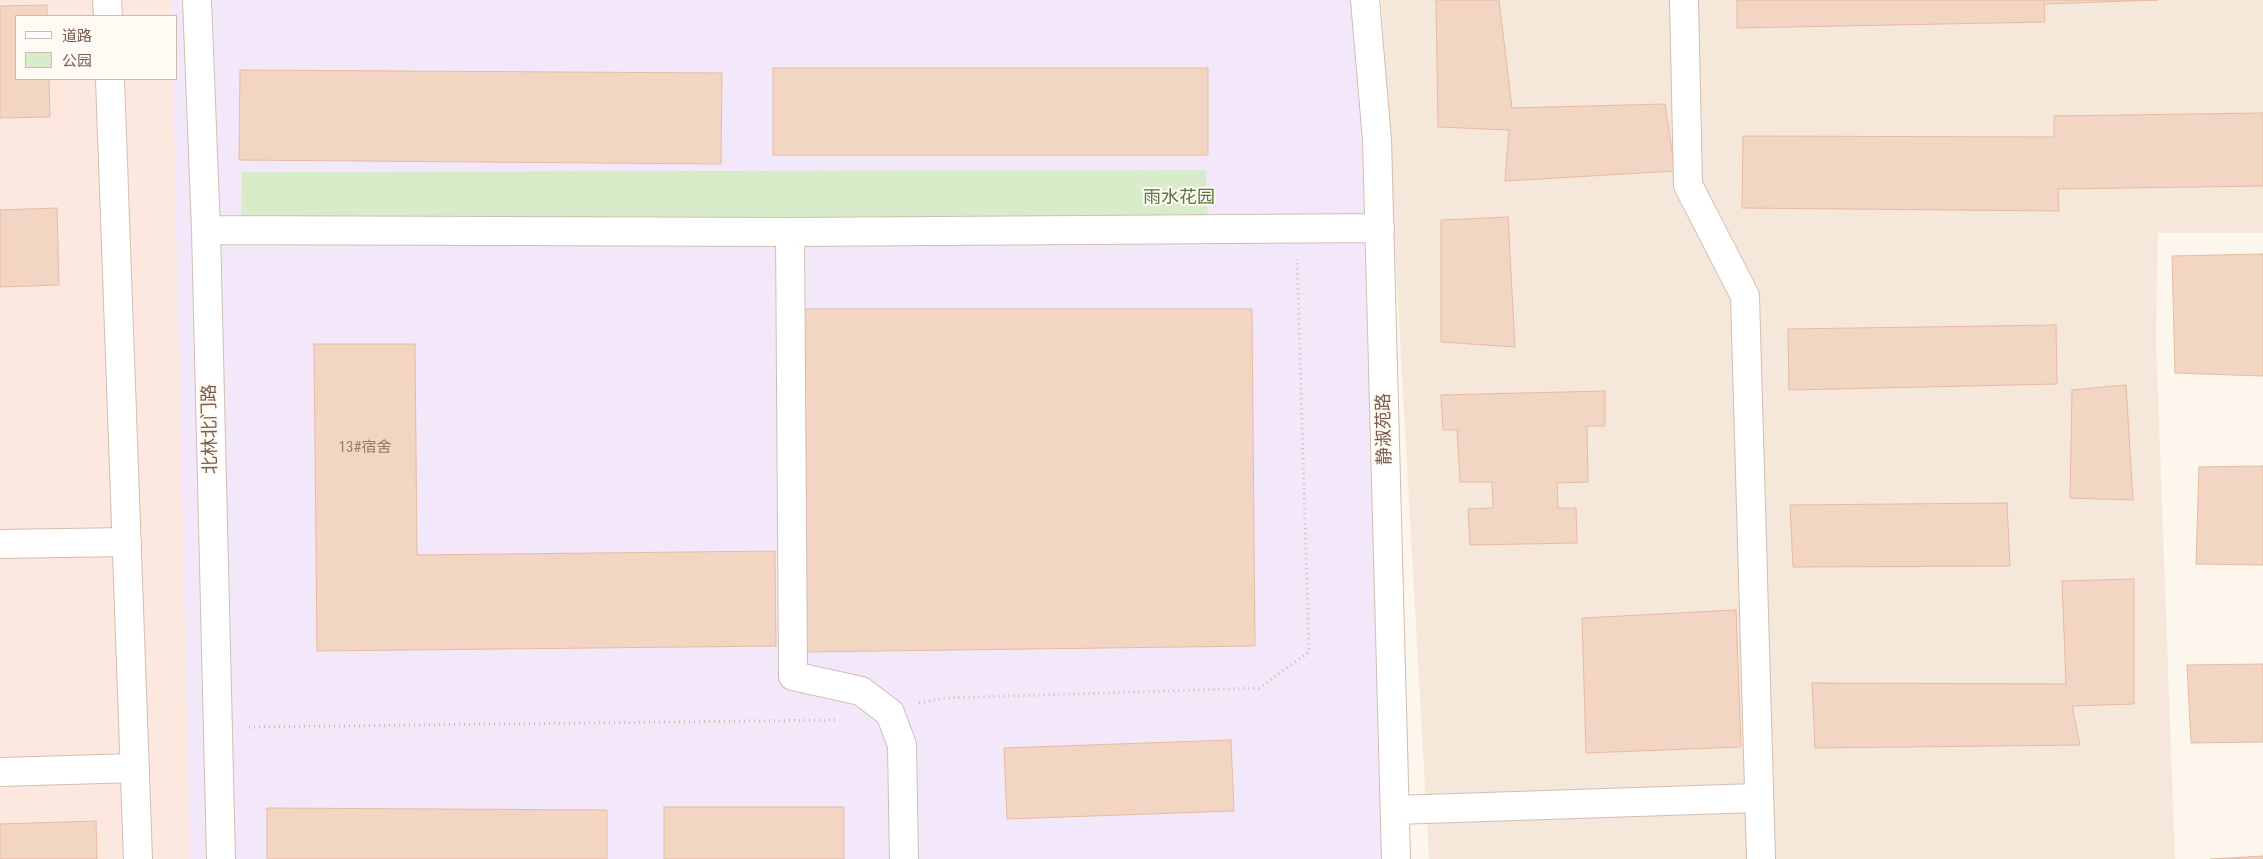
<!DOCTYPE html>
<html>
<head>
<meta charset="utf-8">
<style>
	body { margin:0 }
	#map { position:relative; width:2263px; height:859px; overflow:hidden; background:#fdf6ec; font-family:"Roboto Condensed","Noto Sans SC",sans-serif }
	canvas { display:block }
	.legend { position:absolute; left:15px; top:15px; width:162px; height:65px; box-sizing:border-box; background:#fffaf3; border:1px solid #cabbb1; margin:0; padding:6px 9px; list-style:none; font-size:15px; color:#7a5c4d }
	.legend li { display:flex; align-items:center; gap:10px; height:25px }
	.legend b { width:25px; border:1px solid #cabbb1 }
</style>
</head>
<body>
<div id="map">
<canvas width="2263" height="859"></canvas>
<ul class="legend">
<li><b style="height:6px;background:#fff"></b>道路</li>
<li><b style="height:14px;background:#d8ecc9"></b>公园</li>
</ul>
</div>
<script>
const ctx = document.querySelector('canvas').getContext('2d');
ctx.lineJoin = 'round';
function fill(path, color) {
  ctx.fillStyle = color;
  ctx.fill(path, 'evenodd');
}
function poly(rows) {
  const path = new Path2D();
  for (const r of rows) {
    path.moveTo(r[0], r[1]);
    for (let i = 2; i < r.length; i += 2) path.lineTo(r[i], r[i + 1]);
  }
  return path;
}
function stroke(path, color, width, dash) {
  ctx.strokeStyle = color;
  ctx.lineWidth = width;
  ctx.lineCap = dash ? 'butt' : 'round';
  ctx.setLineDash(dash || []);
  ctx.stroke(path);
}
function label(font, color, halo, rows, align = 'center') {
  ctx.font = font + ' "Roboto Condensed","Noto Sans SC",sans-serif';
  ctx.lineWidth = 4;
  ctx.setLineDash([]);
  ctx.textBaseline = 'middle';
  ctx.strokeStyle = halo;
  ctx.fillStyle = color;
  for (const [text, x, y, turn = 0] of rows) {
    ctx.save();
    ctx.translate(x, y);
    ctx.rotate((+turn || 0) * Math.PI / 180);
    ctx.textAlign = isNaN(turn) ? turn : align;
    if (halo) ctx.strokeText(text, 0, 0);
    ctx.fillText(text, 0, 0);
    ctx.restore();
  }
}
const residential = poly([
	[1381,0,2263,0,2263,233,2158,233,2156,339,2175,859,1429,859]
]);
const commercial = poly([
	[0,0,171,0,171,16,16,16,16,79,173,79,190,859,0,859]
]);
const education = poly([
	[171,0,1358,0,1382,859,190,859,173,79,176,79,176,16,171,16]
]);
const green = poly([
	[1206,170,1208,226,241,220,242,172]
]);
const building = poly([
	[1436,0,1499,0,1512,108,1665,104,1675,171,1505,181,1509,130,1438,127,1436,0],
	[1737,0,2158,0,2044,4,2045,22,1737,28,1737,0],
	[47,5,47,16,16,16,16,79,49,79,50,117,0,118,0,6,47,5],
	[773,68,1208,68,1208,155,773,155,773,68],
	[240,70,722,73,721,164,239,160,240,70],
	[2263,113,2263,186,2058,189,2059,211,1742,208,1743,136,2054,137,2054,116,2263,113],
	[57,208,59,285,0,287,0,210,57,208],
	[1508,217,1515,347,1441,342,1441,220,1508,217],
	[2263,254,2263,376,2175,373,2172,256,2263,254],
	[801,309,1252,309,1255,646,804,652,801,309],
	[2056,325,2057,384,1789,390,1788,329,2056,325],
	[314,344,415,344,417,555,775,551,776,646,317,651,314,344],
	[2126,385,2133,500,2070,498,2072,390,2126,385],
	[1605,391,1605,426,1587,426,1588,482,1557,483,1558,508,1576,508,1577,543,1470,545,1468,509,1493,508,1492,482,1460,482,1457,430,1443,430,1441,395,1605,391],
	[2263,466,2263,565,2196,564,2199,467,2263,466],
	[2007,503,2010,566,1793,567,1790,505,2007,503],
	[2134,579,2134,704,2072,706,2080,745,1815,748,1812,683,2066,684,2062,581,2134,579],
	[1736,610,1741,747,1586,753,1582,618,1736,610],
	[2263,664,2263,742,2191,743,2187,665,2263,664],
	[1231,740,1234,811,1007,819,1004,748,1231,740],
	[664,807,844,807,844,859,664,859,664,807],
	[267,808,607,810,607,859,267,859,267,808],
	[96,821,97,859,0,859,0,824,96,821],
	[2263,856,2263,859,2210,859,2263,856]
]);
const path = poly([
	[919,703,946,698,1259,688,1309,652,1297,259],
	[249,727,838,720]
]);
const minor = poly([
	[107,0,108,16],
	[197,0,206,230,221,859],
	[1365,0,1377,140,1396,859],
	[1684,0,1688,185,1745,296,1761,859],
	[110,79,138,859],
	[206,230,790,232,1380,228],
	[790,232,793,676,861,691,890,713,902,745,904,859],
	[0,544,127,542],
	[0,772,135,768],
	[1395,810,1757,798]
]);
const numberNames = [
	["13#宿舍",365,448]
];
const parkNames = [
	["雨水花园",1179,198]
];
const streetNames = [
	["北林北门路",211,429,-91],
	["静淑苑路",1385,429,-91]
];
fill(residential, '#f5e8da');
fill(commercial, '#fde8e0');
fill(education, '#f3e8fa');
fill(green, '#d8ecc9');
fill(building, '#f3d5c3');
stroke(building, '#e6bba3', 1);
stroke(minor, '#d1beb0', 30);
stroke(path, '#d9b8a5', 3, [1, 4]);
stroke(minor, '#fff', 28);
label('15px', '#987a6a', null, numberNames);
label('18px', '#537a41', '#fffaf3', parkNames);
label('18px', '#7a5c4d', '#fffaf3', streetNames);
</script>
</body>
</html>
